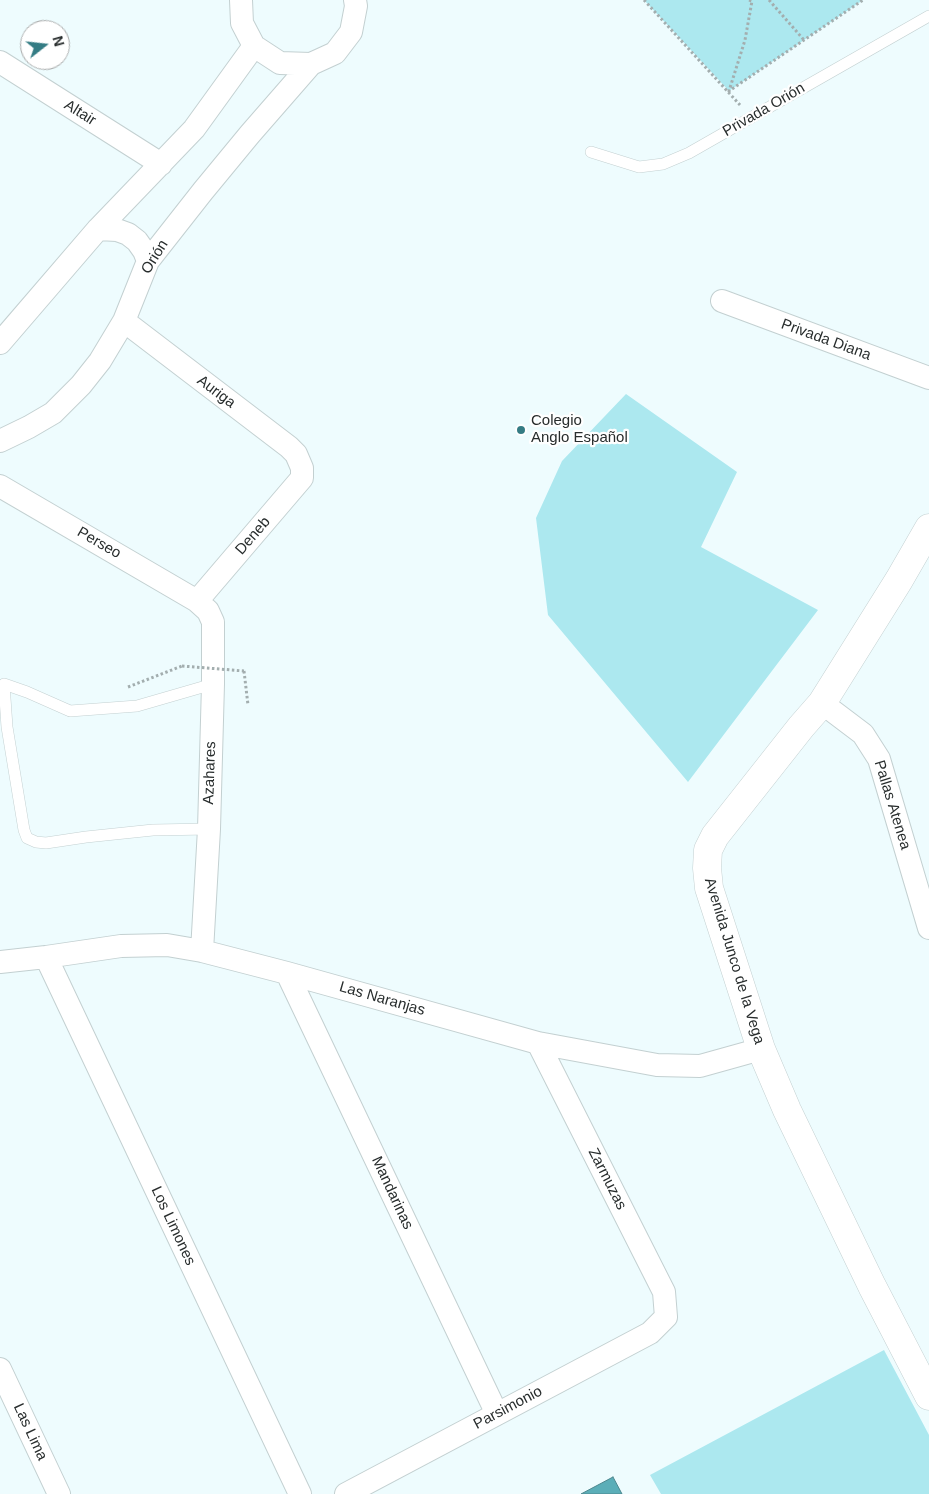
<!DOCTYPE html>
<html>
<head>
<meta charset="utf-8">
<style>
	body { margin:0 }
	#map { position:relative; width:929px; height:1494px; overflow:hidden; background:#eefcfe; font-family:Helvetica,sans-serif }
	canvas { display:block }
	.north { position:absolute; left:20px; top:20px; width:50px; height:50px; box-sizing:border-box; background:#fff; border:1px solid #a9abab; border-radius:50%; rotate:74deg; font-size:14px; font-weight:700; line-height:20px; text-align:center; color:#282d2d }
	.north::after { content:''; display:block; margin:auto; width:18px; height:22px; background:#347c84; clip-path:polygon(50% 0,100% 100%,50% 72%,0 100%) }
</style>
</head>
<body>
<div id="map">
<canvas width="929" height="1494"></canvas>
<div class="north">N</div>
</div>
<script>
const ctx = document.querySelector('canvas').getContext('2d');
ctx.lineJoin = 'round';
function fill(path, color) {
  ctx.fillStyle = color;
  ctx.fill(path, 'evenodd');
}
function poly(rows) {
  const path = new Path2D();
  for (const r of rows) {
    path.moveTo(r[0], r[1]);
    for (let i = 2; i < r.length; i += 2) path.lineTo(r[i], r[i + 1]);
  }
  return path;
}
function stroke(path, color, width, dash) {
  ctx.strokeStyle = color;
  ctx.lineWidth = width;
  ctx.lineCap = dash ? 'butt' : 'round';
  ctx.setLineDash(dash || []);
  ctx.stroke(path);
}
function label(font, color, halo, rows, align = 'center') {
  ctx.font = font + ' Helvetica,sans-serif';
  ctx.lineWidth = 4.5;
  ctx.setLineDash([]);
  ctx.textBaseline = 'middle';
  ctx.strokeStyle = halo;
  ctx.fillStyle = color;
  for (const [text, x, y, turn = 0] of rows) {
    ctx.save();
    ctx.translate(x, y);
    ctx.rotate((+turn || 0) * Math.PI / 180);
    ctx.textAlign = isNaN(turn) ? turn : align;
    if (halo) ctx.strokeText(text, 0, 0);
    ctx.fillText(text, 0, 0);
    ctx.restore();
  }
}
const green = poly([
	[644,0,863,0,729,91],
	[626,394,737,472,701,547,818,610,688,782,548,615,536,518,562,461],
	[884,1350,929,1435,929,1494,661,1494,650,1475]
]);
const water = poly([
	[613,1477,622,1494,581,1494,613,1477]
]);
const path = poly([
	[644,0,740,105],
	[749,0,752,1,745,40,729,91,863,0],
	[769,0,804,40],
	[244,671,248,705],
	[128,687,182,666]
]);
const service = poly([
	[591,152,639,167,663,164,689,153,929,16],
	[209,829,153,830,86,837,46,843,36,842,27,838,24,830,7,727,4,684,27,692,70,711,137,706,213,684]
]);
const minor = poly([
	[241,0,242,23,254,46,280,63,311,64,335,53,351,32,356,6,355,0],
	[0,62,161,164],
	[98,229,117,230,128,234,137,241,144,251,148,261],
	[722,301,929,378],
	[124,321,289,447,296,454,302,468,302,478,296,485,197,601],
	[0,343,98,229,194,129,254,46],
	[0,441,29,427,53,413,81,385,100,361,124,321,148,261,203,191,250,134,311,64],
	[0,486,197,601,208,611,213,622,213,684,209,829,202,951],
	[822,703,863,734,879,759,929,928],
	[46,957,300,1494],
	[0,962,46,957,121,946,167,945,202,951,287,973,538,1043,657,1065,700,1066,761,1049],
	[287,973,497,1414],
	[0,1369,59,1494],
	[346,1494,650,1333,666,1317,664,1292,538,1043]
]);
const tertiary = poly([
	[929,528,899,580,822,703,801,727,715,836,708,850,707,868,709,888,761,1049,787,1110,872,1286,929,1396]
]);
const pathBridge = poly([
	[182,666,244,671]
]);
const markers = [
	[521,430,5,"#347c84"]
];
const streetNames = [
	["Privada Orión",764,110,-30],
	["Altair",80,113,32],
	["Orión",155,257,-58],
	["Privada Diana",826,340,20],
	["Auriga",216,392,37],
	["Deneb",253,536,-49],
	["Perseo",99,543,30],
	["Azahares",210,773,-88],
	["Pallas Atenea",892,805,73],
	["Avenida Junco de la Vega",734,961,73],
	["Las Naranjas",382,999,16],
	["Zarmuzas",607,1179,63],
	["Mandarinas",392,1193,65],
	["Los Limones",173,1226,65],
	["Parsimonio",508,1408,-28],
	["Las Lima",30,1432,65]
];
const poiNames = [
	["Colegio",531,421],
	["Anglo Español",531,438]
];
fill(green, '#ace8ef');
fill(water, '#5baeb8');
stroke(water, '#4c878e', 1);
stroke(service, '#c3d0d1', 12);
stroke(minor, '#c3d0d1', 24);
stroke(tertiary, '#c3d0d1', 29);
stroke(path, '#a3aeaf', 3, [2.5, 2.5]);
stroke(service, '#fff', 11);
stroke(minor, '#fff', 22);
stroke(tertiary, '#fff', 28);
stroke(pathBridge, '#a3aeaf', 3, [2.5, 2.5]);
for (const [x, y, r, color] of markers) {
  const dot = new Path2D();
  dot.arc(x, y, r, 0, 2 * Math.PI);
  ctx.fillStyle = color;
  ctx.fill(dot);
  stroke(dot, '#fff', 2);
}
label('15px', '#282d2d', '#fff', streetNames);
label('15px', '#282d2d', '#fff', poiNames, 'left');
</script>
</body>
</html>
